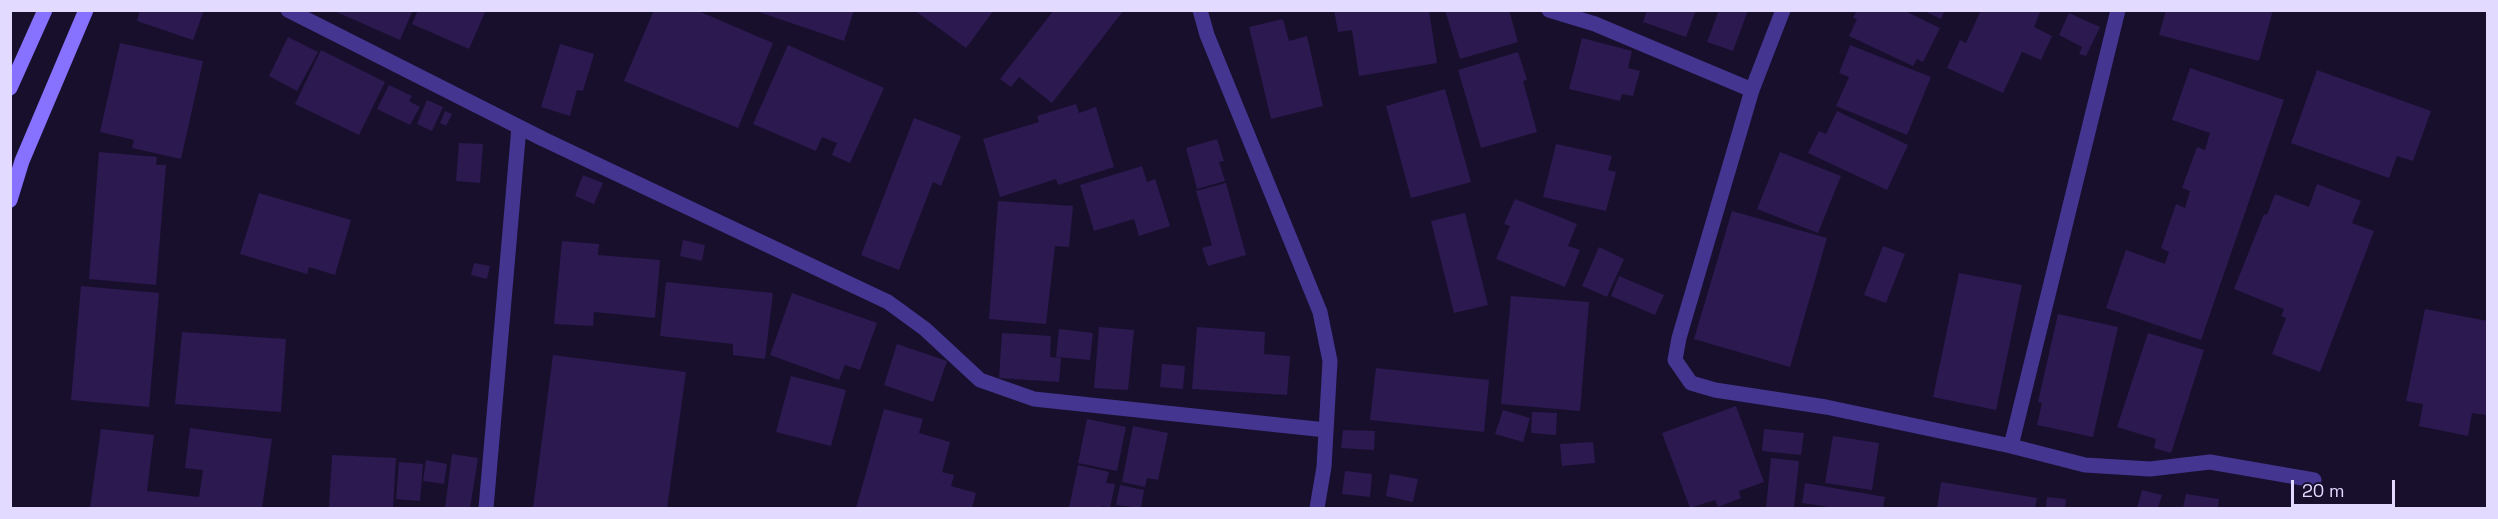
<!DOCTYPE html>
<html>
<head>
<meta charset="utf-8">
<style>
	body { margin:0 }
	#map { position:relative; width:2498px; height:519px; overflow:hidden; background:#180f2d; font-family:"Space Grotesk",sans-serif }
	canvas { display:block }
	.frame { position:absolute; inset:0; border:12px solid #e3daff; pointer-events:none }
	.scale { position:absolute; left:2291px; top:480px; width:104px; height:27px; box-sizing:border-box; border:3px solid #e3daff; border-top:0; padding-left:8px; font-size:18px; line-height:21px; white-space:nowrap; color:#e3daff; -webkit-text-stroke:4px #180f2d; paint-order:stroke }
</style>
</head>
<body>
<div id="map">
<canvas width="2498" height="519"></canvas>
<div class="frame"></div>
<div class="scale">20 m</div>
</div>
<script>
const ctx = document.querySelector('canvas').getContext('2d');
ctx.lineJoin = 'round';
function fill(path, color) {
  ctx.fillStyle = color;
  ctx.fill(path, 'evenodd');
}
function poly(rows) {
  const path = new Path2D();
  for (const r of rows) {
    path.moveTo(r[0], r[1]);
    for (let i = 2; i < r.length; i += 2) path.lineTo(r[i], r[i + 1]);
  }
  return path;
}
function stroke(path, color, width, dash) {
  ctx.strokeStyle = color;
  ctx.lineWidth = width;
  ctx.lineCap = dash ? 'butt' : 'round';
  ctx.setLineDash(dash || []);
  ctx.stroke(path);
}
const building = poly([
	[140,10,204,10,193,40,137,21],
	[332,10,413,10,400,40],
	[418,10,486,10,469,49,412,24],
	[654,10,696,10,773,43,738,128,624,81],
	[753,10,854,10,844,41],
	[914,10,994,10,966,48],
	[1054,10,1124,10,1052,103,1019,77,1011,87,1000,79],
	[1334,10,1429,10,1437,63,1359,76,1352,30,1338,32],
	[1445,10,1509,10,1518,42,1460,59],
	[1647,10,1696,10,1686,37,1643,22],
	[1719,10,1748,10,1733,51,1707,42],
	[1857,10,1903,10,1940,28,1923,62,1917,59,1913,66,1849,36,1857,19,1853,18],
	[1922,10,1945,10,1941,19],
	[1981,10,2041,10,2034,27,2052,36,2041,60,2022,52,2003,93,1947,68,1960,40,1966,43],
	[2166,10,2273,10,2259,61,2159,35],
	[2069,13,2100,27,2086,56,2079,54,2082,47,2059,35],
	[1283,19,1289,41,1307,36,1323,106,1271,119,1249,27],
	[288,37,318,52,297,91,269,76],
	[1582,38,1632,51,1628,68,1640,71,1633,96,1622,94,1620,101,1569,89],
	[120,43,203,61,181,159,132,148,134,140,100,132],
	[560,44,594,54,583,91,577,90,570,116,541,107],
	[788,45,884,88,850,163,832,155,837,143,822,137,816,151,753,124],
	[1850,45,1931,77,1907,135,1836,106,1849,77,1839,73],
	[321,50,385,82,359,135,295,104],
	[1518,52,1527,80,1523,81,1537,132,1481,148,1458,70],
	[2190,68,2284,100,2201,340,2106,308,2126,250,2165,264,2169,252,2161,248,2176,204,2185,208,2190,191,2182,188,2197,147,2205,150,2210,133,2172,120],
	[2317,70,2431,111,2413,161,2397,156,2389,178,2291,143],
	[389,85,412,96,409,101,420,107,410,125,377,109],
	[1445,89,1471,182,1411,198,1386,106],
	[427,100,443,107,432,131,417,124],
	[1076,104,1079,113,1096,107,1114,167,1058,185,1056,179,1000,197,983,139,1039,122,1037,116],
	[445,111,452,114,446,126,440,123],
	[1837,111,1908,145,1887,190,1808,153,1819,131,1826,134],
	[914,118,961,136,941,186,933,182,899,270,861,255],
	[1217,139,1224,161,1219,162,1225,181,1197,189,1186,148],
	[459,143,483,144,480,183,456,181],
	[1556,144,1612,156,1608,170,1616,172,1606,211,1543,197],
	[99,152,157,157,156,165,166,165,156,285,89,279],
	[1780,152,1841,176,1818,233,1757,209],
	[1142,166,1147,182,1155,179,1170,226,1139,236,1134,219,1094,231,1080,185],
	[583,175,603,183,594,204,575,196],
	[1226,183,1246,255,1208,266,1202,248,1212,245,1196,191],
	[2317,184,2361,201,2352,223,2374,231,2320,372,2272,354,2286,318,2281,316,2284,309,2234,289,2264,214,2267,215,2275,194,2309,207],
	[259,193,351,220,335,275,309,267,307,274,240,254],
	[1515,199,1577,224,1568,246,1580,250,1565,287,1496,259,1510,226,1504,224],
	[998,201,1073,206,1069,247,1055,246,1046,324,989,319],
	[1732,211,1827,238,1790,367,1694,339],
	[1465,213,1488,305,1454,313,1431,221],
	[683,240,705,245,702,261,680,256],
	[562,241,599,244,598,255,660,260,655,318,594,312,593,326,554,324],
	[1883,246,1905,254,1886,303,1864,295],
	[1599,247,1624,259,1607,297,1582,286],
	[474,263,490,266,487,279,471,275],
	[1959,273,2022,285,1996,410,1933,397],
	[1619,276,1664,295,1655,315,1611,296],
	[666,282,773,293,765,359,733,355,733,344,660,336],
	[81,286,159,293,149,407,71,400],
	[792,293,877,323,860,370,845,365,839,380,770,355],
	[1511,296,1589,302,1580,411,1501,404],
	[2425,309,2488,321,2488,409,2486,415,2472,413,2468,436,2419,426,2423,404,2406,401],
	[2058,314,2118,327,2093,437,2037,425,2042,403,2038,402],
	[1099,327,1134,330,1128,390,1094,388],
	[1197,327,1265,332,1264,354,1290,356,1287,395,1192,389],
	[1059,329,1093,333,1090,360,1056,357],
	[182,332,286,339,281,412,175,404],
	[1002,333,1051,336,1050,357,1061,358,1059,382,999,378],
	[2148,333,2204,350,2171,453,2154,448,2156,439,2117,427],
	[897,344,947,361,933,402,884,385],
	[553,355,686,372,667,508,533,508],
	[1162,364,1185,366,1183,389,1160,387],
	[1376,368,1489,380,1484,432,1370,420],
	[791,376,846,390,831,446,776,432],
	[1736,406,1764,482,1739,491,1741,498,1718,507,1715,500,1690,508,1662,433],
	[884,409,923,419,919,433,950,442,942,472,954,475,951,486,976,493,972,508,856,508],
	[1503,410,1530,418,1523,442,1495,434],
	[1532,412,1557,413,1556,435,1531,433],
	[1087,419,1126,427,1117,471,1078,463],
	[1133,426,1168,433,1158,480,1147,478,1145,487,1122,482],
	[190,428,272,439,262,508,90,508,101,429,154,435,147,491,199,497,203,470,185,468],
	[1764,429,1804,433,1801,455,1762,451],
	[1343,430,1375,431,1374,450,1341,448],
	[1833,436,1879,443,1872,490,1825,483],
	[1593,442,1595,463,1562,466,1560,444],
	[452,454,478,458,470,508,445,508],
	[332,455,396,458,393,508,329,508],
	[1771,458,1799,461,1794,508,1766,508],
	[426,460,447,464,444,484,423,481],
	[399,462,423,464,420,501,396,499],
	[1078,465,1109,472,1106,483,1115,484,1110,508,1102,506,1101,508,1069,508],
	[1345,471,1372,474,1370,497,1342,494],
	[1390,474,1418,479,1413,502,1386,496],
	[1941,482,2037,498,2035,508,1937,508],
	[1805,483,1885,497,1883,508,1836,508,1802,503],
	[1120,485,1144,490,1141,508,1116,505],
	[2142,490,2162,495,2158,508,2137,508],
	[2186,494,2219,499,2218,508,2183,508],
	[2047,497,2066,499,2065,508,2046,508]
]);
const street = poly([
	[288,10,543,139,888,302,925,329,980,380,1034,399,1326,430],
	[1200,10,1207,35,1320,312,1330,361,1324,467,1317,508],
	[1549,10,1595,24,1752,90],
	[1783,10,1752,90,1679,338,1675,360,1691,383,1715,390,1826,407,2011,446,2085,465,2150,469,2210,462,2314,480],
	[2011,446,2118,10],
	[486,508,519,127]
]);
const secondary = poly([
	[10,88,45,10],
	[10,200,22,161,86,10]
]);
fill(building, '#2b194f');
stroke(street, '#443590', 15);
stroke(secondary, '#8771ff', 15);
</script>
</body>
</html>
